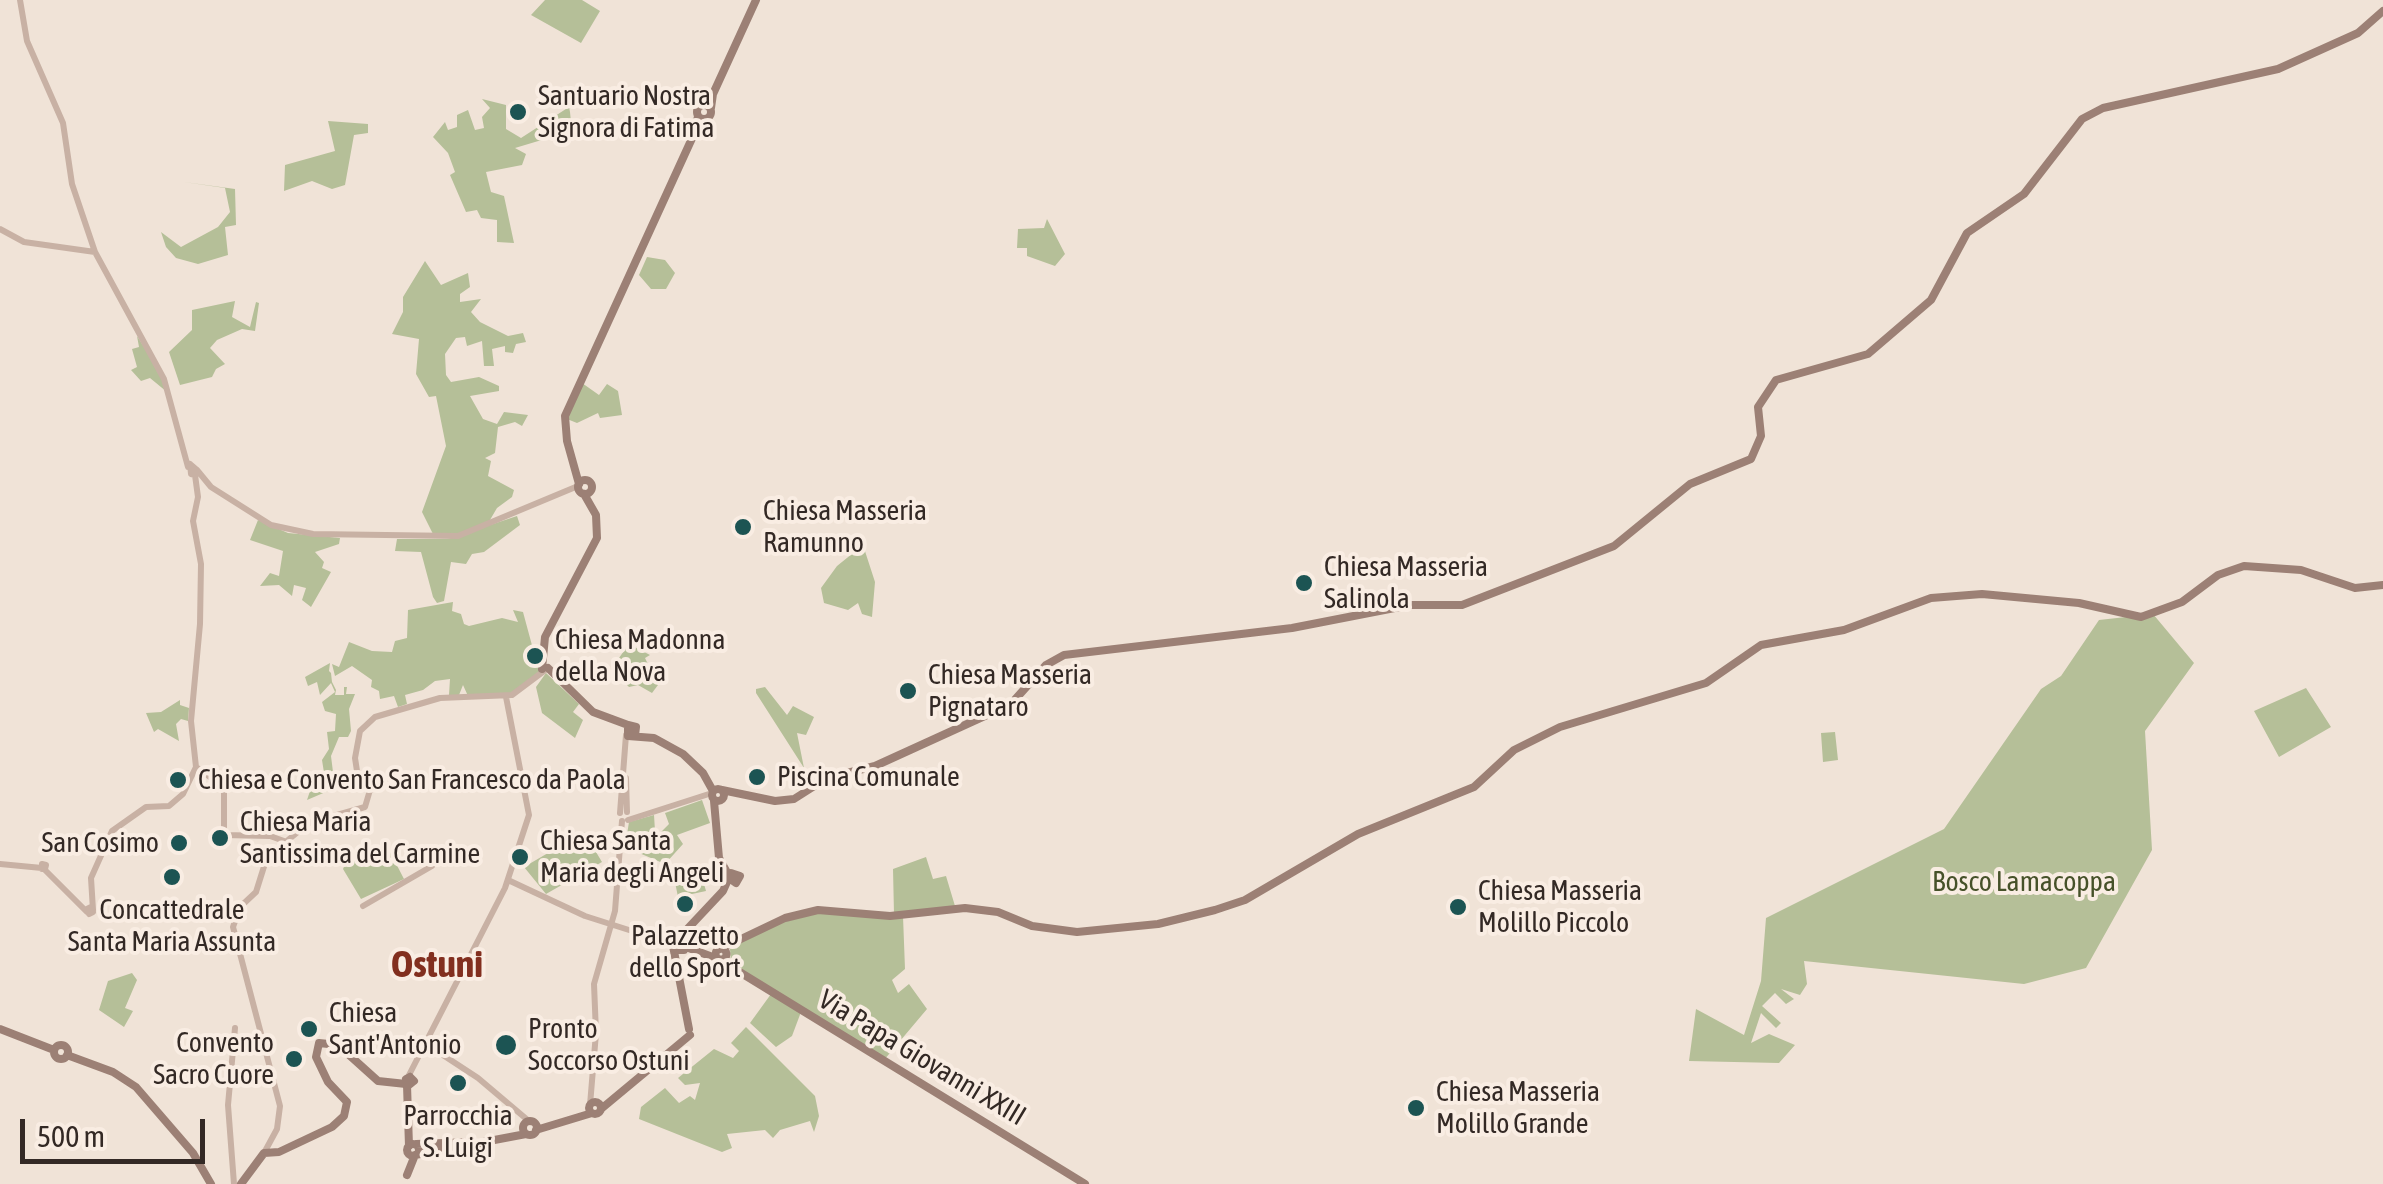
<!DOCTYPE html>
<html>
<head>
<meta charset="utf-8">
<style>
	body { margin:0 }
	#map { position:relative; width:2383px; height:1184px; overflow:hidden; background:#f0e3d7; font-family:"Asap Condensed",sans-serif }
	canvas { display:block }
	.scale { position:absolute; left:20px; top:1119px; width:185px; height:45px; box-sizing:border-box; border:5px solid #332925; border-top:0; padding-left:12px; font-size:30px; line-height:35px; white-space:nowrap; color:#332925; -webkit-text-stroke:8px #f9ede3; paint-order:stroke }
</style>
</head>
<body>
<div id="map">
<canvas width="2383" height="1184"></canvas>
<div class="scale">500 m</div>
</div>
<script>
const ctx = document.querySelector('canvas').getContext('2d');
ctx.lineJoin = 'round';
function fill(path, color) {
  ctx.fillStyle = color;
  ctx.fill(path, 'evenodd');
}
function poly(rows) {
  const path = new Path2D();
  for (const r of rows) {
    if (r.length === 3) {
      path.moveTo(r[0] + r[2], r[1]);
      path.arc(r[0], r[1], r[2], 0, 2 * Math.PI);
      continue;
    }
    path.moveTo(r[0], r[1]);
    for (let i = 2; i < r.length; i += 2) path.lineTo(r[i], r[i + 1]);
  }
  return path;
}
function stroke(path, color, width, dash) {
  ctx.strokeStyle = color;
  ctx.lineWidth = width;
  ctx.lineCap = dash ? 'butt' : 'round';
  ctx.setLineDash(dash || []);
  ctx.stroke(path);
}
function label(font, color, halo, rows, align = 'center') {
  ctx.font = font + ' "Asap Condensed",sans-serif';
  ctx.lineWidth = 8;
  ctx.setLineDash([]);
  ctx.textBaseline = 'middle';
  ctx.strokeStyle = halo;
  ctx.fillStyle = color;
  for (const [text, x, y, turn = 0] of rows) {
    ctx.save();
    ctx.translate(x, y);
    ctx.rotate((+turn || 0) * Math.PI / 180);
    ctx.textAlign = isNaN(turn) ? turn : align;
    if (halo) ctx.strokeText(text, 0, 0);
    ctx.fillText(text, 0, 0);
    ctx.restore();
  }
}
const green = poly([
	[545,0,582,0,600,11,581,43,531,15],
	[482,99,506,105,506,129,521,138,569,107,570,112,571,122,556,121,555,136,515,148,526,154,522,165,486,172,491,192,504,196,514,243,497,242,497,220,481,218,477,210,466,212,450,175,455,172,448,153,433,137,445,122,448,130,457,127,457,115,468,110,475,130,484,128,482,117,490,108],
	[328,121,368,124,368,133,354,135,345,185,332,189,312,181,284,191,285,165,335,151],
	[184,182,235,189,236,225,225,227,228,255,198,264,176,258,166,247,161,232,181,247,218,227,230,212,225,188],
	[1047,219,1065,254,1055,266,1027,256,1027,248,1017,248,1018,229,1044,228],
	[647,257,665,260,675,273,666,289,651,289,639,275],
	[425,261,441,285,468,273,470,287,460,294,460,302,481,299,471,312,480,322,508,336,523,333,526,342,516,344,513,353,505,352,505,346,492,349,494,366,484,366,482,341,467,346,465,337,456,338,445,354,446,375,451,382,479,377,499,386,499,391,470,396,483,419,497,424,504,412,528,415,522,426,515,422,498,427,495,453,485,458,491,461,488,476,514,490,512,497,497,508,487,525,465,533,433,534,422,512,446,446,436,396,429,397,416,374,419,339,392,334,403,312,403,297],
	[235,301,232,317,250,327,256,302,259,303,255,331,242,329,217,340,210,348,225,364,216,369,212,377,180,385,169,352,192,330,192,310],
	[137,336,157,367,167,392,150,378,141,381,131,370,137,367,132,349,139,347],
	[582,383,599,395,607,384,618,391,622,415,600,418,598,413,577,423,567,419],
	[517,516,520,525,484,552,472,554,466,564,451,562,444,601,437,603,433,597,421,552,395,551,397,539,448,539],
	[258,520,288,533,340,538,339,544,315,552,324,562,322,568,331,572,311,607,302,600,306,588,294,585,292,596,279,585,260,586,270,573,279,576,283,551,250,540],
	[863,545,875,582,872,617,862,614,858,603,848,610,824,603,821,588,837,566],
	[453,602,452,611,461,614,464,624,469,626,502,618,518,622,513,610,523,612,533,649,539,649,539,672,519,690,505,695,468,696,463,685,459,695,449,695,450,679,435,681,423,690,405,695,407,704,398,707,394,696,380,699,379,691,371,687,372,680,352,666,335,676,332,664,339,667,349,642,372,651,392,652,395,641,407,638,408,610],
	[2153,614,2194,663,2145,731,2152,850,2086,968,2024,984,1804,961,1807,984,1800,995,1781,989,1794,999,1786,1004,1775,993,1762,1006,1781,1023,1776,1028,1761,1013,1751,1043,1769,1034,1795,1045,1779,1063,1689,1061,1696,1009,1744,1035,1761,981,1766,918,1944,829,2041,689,2061,676,2099,620],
	[629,644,650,655,645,658,658,685,652,693,638,685,629,687,611,669],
	[330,663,329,671,331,673,332,682,336,690,335,695,344,695,344,687,347,687,346,694,355,694,349,709,351,731,348,737,339,737,331,756,335,788,307,800,312,785,325,779,322,760,329,749,327,732,335,731,336,714,325,711,322,702,335,692,331,683,320,695,317,682,308,686,305,677],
	[546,673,579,704,573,712,583,720,575,738,542,713,536,687],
	[765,687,787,715,793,706,814,717,806,735,797,733,804,768,756,693,756,689],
	[2306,688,2331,727,2279,757,2254,711],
	[180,700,180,705,189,708,188,721,181,719,176,724,179,741,158,729,154,732,146,713,161,712],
	[1835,732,1838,760,1823,762,1821,733],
	[702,800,710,823,677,835,683,844,665,864,625,847,629,822,654,815,655,831,660,833,669,824,665,813],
	[584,832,602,862,546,894,524,867],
	[389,850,404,879,361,899,343,869,347,860],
	[926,857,933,879,946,876,955,906,894,914,893,869],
	[702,876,704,882,689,887,704,884,706,891,678,897,675,882],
	[817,912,903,916,905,969,892,980,898,993,909,984,927,1009,884,1060,731,963,730,949,736,943,788,919],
	[132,973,137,980,125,1008,133,1011,124,1027,99,1010,108,981],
	[771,994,801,1012,792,1036,776,1047,750,1023],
	[746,1027,815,1096,819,1116,814,1132,810,1121,780,1130,773,1138,765,1130,727,1134,732,1148,722,1152,639,1119,641,1107,665,1088,679,1103,690,1096,695,1100,700,1083,685,1085,678,1078,714,1049,733,1058,739,1051,731,1043]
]);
const tertiary = poly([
	[20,0,27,41,63,123,72,184,95,252,164,379,188,467],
	[0,229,24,242,95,252],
	[190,464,197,470,195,475,191,474,190,464],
	[197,470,211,487,271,525,313,534,458,536,578,486],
	[196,767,224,787,224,835,270,836,284,841],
	[626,778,627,812],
	[620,813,626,735],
	[628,820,712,793],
	[0,864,42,868],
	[42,864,46,865,45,869,42,869,42,864],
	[44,869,87,912],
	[508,880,585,916,673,944],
	[363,906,432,866],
	[91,907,93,912,89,914,87,909,91,907],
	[93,910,91,878,112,831,146,807,169,806,183,794,196,767,191,721,200,624,201,564,193,521,198,497,195,475],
	[423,1042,478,1078,530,1122],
	[408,1077,505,888,529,815,506,697],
	[590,1105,596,1033,594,984,615,911,622,821],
	[264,1153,277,1129,280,1106,233,927,240,907,256,892,267,857,309,823,365,807,370,790,357,771,355,758,360,731,375,717,440,698,512,695,544,671],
	[234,1184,228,1105,235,1028]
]);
const secondary = poly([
	[704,112,7],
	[711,108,713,94,756,0],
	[585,487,7],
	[579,484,567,441,565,416,694,134,698,116],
	[548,668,593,712,628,725],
	[542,669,545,637,597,538,596,515,584,494],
	[635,735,636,727,628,725,628,736,654,738,683,754,703,773,713,791],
	[718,795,6],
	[722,790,775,801,794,799,827,778,875,766,1011,704,1046,665,1064,655,1292,628,1410,605,1462,605,1614,546,1690,484,1751,459,1761,436,1758,407,1776,380,1868,354,1931,300,1967,233,2024,194,2082,119,2103,108,2278,69,2358,33,2383,11],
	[714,801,719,858,729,876],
	[677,940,723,891,731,873,740,876,736,883,729,878],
	[686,947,718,959],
	[721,954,5.5],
	[720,949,785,918,818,910,890,916,965,908,998,912,1032,926,1077,932,1158,924,1215,910,1245,900,1358,834,1474,787,1514,750,1560,727,1706,683,1761,645,1844,630,1931,598,1982,594,2079,603,2141,617,2182,602,2218,575,2244,566,2301,570,2355,588,2383,585],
	[674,950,684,950,685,942,678,939,673,946,689,1029],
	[720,960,1085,1184],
	[0,1029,54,1050],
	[61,1052,7],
	[67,1055,113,1072,136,1087,193,1153,211,1184],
	[410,1077,414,1081,409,1085,406,1079,410,1077],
	[407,1085,409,1146],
	[595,1108,6],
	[601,1109,690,1035],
	[530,1128,7],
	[536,1130,592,1113],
	[416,1144,472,1142],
	[413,1150,6],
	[407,1175,415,1155,526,1134],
	[241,1184,264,1153,279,1152,332,1127,344,1116,347,1102,328,1082,316,1057,319,1043,338,1045,378,1081,406,1084]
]);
const markers = [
	[518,112,10,"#1c5453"],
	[743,527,10,"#1c5453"],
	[1304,583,10,"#1c5453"],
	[535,656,10,"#1c5453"],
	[908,691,10,"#1c5453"],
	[757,777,10,"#1c5453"],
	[178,780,10,"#1c5453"],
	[220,838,10,"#1c5453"],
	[179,843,10,"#1c5453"],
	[520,857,10,"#1c5453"],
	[172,877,10,"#1c5453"],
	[685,904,10,"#1c5453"],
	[1458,907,10,"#1c5453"],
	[309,1029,10,"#1c5453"],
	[506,1045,12,"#1c5453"],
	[294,1059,10,"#1c5453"],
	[458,1083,10,"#1c5453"],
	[1416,1108,10,"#1c5453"]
];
const poiNames = [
	["Santuario Nostra",538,96],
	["Signora di Fatima",538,128],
	["Chiesa Masseria",763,511],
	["Ramunno",763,543],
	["Chiesa Masseria",1324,567],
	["Salinola",1324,599],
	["Chiesa Madonna",555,640],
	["della Nova",555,672],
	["Chiesa Masseria",928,675],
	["Pignataro",928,707],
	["Piscina Comunale",777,777],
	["Chiesa e Convento San Francesco da Paola",198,780],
	["Chiesa Maria",240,822],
	["Santissima del Carmine",240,854],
	["Chiesa Santa",540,841],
	["Maria degli Angeli",540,873],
	["San Cosimo",159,843,"right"],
	["Chiesa Masseria",1478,891],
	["Molillo Piccolo",1478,923],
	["Concattedrale",172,910,"center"],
	["Santa Maria Assunta",172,942,"center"],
	["Palazzetto",685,936,"center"],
	["dello Sport",685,968,"center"],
	["Chiesa",329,1013],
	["Sant'Antonio",329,1045],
	["Pronto",528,1029],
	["Soccorso Ostuni",528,1061],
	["Convento",274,1043,"right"],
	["Sacro Cuore",274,1075,"right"],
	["Chiesa Masseria",1436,1092],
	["Molillo Grande",1436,1124],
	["Parrocchia",458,1116,"center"],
	["S. Luigi",458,1148,"center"]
];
const parkNames = [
	["Bosco Lamacoppa",2024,882]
];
const streetNames = [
	["Via Papa Giovanni XXIII",922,1058,31]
];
const districtNames = [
	["Ostuni",437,965]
];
fill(green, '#b5bf98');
stroke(tertiary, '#c8b1a4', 6);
stroke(secondary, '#9c8075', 8);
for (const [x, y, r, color] of markers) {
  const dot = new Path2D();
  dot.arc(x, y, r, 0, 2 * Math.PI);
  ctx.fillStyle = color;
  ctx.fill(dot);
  stroke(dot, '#f9ede3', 4);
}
label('28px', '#332925', '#f9ede3', poiNames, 'left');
label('28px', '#465129', '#f9ede3', parkNames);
label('28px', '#332925', '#f9ede3', streetNames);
label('bold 38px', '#822f1f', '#f9ede3', districtNames);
</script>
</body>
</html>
